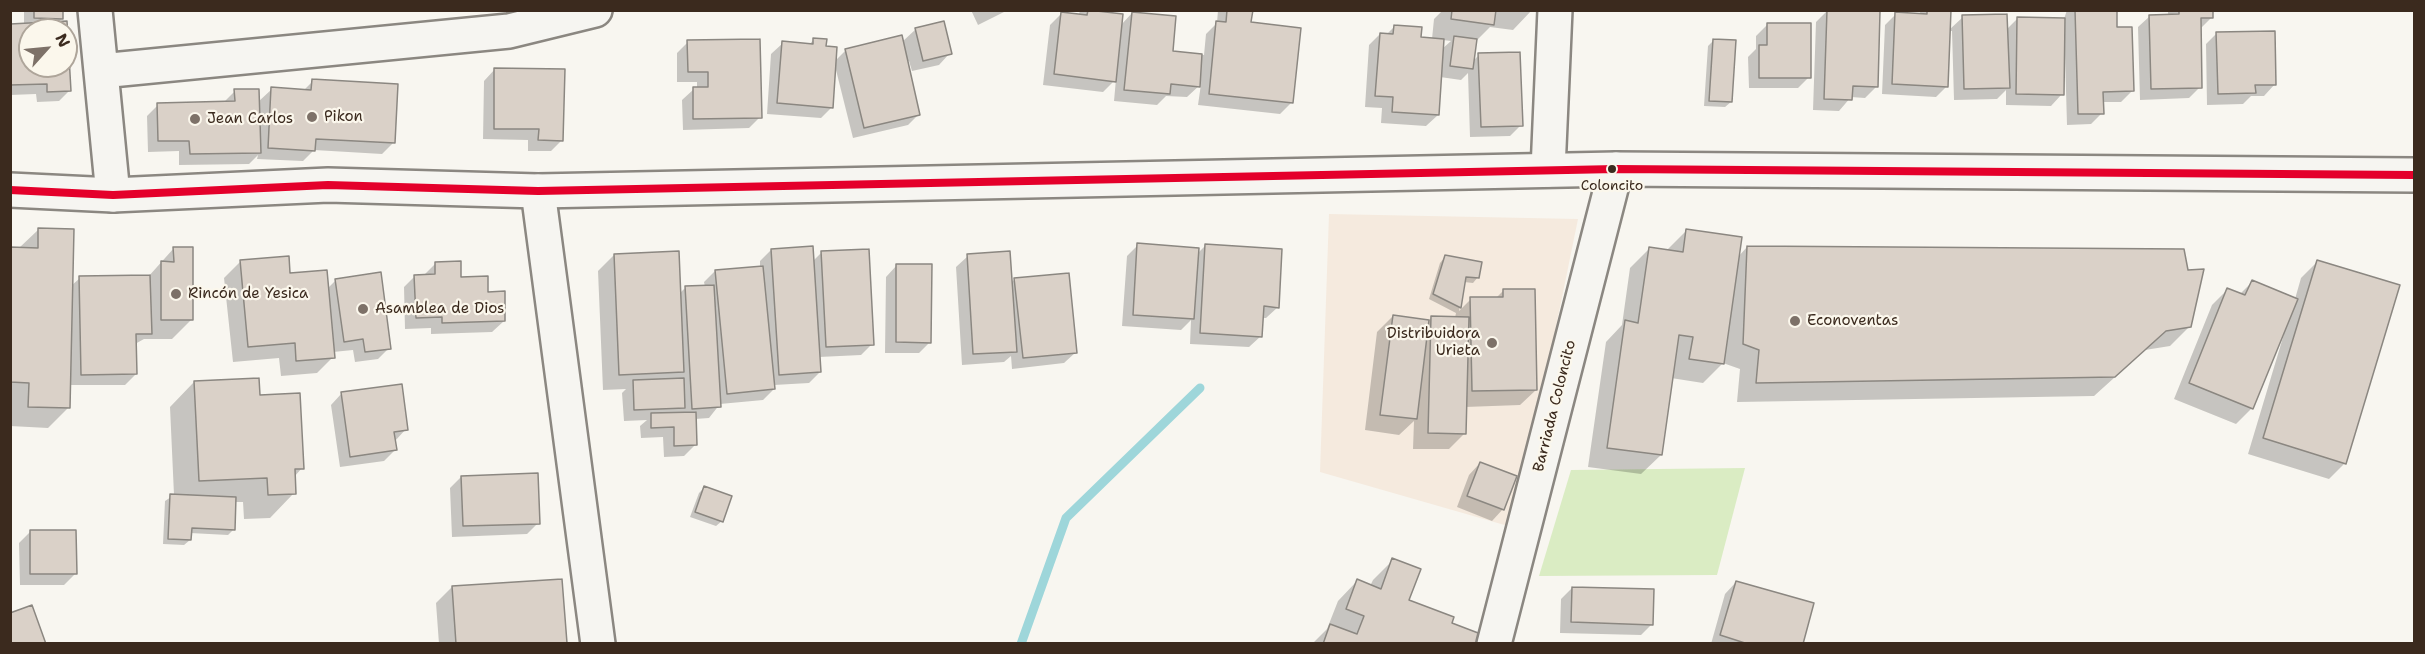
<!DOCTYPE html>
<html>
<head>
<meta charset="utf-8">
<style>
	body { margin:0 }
	#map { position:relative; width:2425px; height:654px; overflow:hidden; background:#f8f6f0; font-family:"Shantell Sans",sans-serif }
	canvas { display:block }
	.frame { position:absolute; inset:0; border:12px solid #3b2a1e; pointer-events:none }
	.north { position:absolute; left:18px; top:18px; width:60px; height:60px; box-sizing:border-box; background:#fbf7ec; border:2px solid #aea59a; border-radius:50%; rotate:63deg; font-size:16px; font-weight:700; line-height:24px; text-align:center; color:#3b2a1e }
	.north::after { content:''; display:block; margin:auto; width:21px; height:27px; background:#7d7168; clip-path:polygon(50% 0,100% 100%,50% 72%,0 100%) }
</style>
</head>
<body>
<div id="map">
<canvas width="2425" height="654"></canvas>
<div class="frame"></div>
<div class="north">N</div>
</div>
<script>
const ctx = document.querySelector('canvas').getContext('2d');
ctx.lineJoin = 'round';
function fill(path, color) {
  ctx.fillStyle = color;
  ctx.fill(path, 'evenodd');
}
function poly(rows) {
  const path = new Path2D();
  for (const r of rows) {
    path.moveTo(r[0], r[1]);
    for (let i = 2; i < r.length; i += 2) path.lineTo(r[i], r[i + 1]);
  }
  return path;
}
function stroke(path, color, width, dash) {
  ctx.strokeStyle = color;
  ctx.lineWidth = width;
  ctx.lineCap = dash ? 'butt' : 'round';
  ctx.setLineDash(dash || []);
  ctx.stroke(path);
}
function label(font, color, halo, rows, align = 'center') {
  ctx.font = font + ' "Shantell Sans",sans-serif';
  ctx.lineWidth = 4.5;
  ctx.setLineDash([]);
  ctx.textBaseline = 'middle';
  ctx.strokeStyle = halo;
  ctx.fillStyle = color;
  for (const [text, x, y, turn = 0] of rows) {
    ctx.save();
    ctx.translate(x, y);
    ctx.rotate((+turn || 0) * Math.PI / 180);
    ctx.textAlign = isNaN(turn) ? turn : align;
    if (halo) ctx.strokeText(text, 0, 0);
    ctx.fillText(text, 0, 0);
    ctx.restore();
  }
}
const built = poly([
	[1329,214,1578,219,1529,459,1508,526,1320,472]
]);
const green = poly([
	[1745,468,1717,575,1539,576,1571,470]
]);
const shadow = poly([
	[24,10,62,10,62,19,57,23,66,23,70,90,59,101,37,102,36,94,10,95,10,26,24,25],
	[30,30,66,30,66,66,30,66],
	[971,10,1008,10,978,25],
	[1081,10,1106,10,1121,25,1132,13,1172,52,1204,55,1206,34,1217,23,1218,10,1251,10,1250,23,1291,103,1280,114,1198,105,1201,84,1187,97,1166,96,1157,105,1114,101,1116,79,1103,92,1043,85,1050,25,1061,14,1078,15],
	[1443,10,1532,10,1513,30,1490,27,1475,42,1473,61,1479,55,1521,125,1510,136,1470,137,1468,73,1461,80,1440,77,1438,115,1426,126,1381,123,1382,108,1365,107,1369,45,1380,34,1386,35,1394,27,1419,38,1432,39,1434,19],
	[1443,40,1451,41,1442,49],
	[1922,10,1950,10,1949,30,1963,17,2006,30,2018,18,2064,19,2067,10,2115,10,2116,28,2132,91,2121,102,2102,102,2102,113,2091,124,2067,125,2065,55,2063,55,2062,94,2051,106,2006,105,2006,90,1997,99,1954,100,1952,31,1949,31,1947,86,1936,97,1882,94,1885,25,1896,14,1918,15],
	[2168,10,2212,10,2212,17,2201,28,2200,87,2189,98,2140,100,2138,27,2150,16,2168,16],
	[1827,11,1876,87,1865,98,1851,97,1839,111,1813,110,1816,22],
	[1767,25,1809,77,1798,88,1749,88,1748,57,1756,49,1756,36],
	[916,29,950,53,939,65,912,71,909,61,906,62,919,114,908,125,853,138,835,66,832,107,821,118,767,114,771,54,783,43,809,45,814,39,835,61,846,50,902,42],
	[2217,33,2275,84,2264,96,2251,96,2243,104,2207,105,2206,44],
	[1713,41,1731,102,1725,107,1704,106,1708,46],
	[688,42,760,117,749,128,683,130,682,100,694,89,697,89,697,82,677,82,677,53],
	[495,69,562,140,551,151,528,151,528,140,483,139,484,81],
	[313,81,393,143,382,154,314,150,303,161,257,159,258,155,249,164,179,165,179,151,148,152,147,116,158,105,224,102,235,91,258,102,272,89,303,91],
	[38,230,71,286,80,278,148,277,174,248,191,320,172,339,144,339,135,344,136,374,125,385,69,385,68,408,48,428,10,426,10,248,19,248],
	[1687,230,1738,257,1747,247,2190,326,2170,346,2145,350,2094,396,1737,402,1740,369,1723,363,1703,383,1671,378,1661,455,1641,474,1588,467,1606,342,1622,325,1630,268,1649,249,1667,250],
	[1138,245,1197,254,1205,246,1278,307,1266,318,1262,318,1261,336,1249,347,1190,344,1191,320,1181,330,1122,326,1127,256],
	[771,250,812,262,821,253,872,344,861,355,819,357,820,372,809,383,774,385,774,389,763,400,720,404,709,418,695,419,695,445,684,456,664,457,663,437,641,438,640,426,647,420,624,421,622,393,626,389,603,390,598,271,614,255,679,294,685,288,705,287,704,282,715,271,760,267,760,261],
	[968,256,1010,284,1015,279,1076,352,1064,363,1012,369,1011,356,1004,362,962,365,956,267],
	[1445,257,1478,277,1473,283,1464,282,1459,311,1471,299,1496,298,1504,290,1536,390,1520,405,1465,407,1465,433,1449,449,1413,449,1414,421,1399,435,1365,430,1377,332,1393,316,1428,321,1432,317,1455,318,1456,313,1429,299,1440,263],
	[240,262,289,275,327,289,336,280,389,348,378,359,355,362,353,350,333,352,333,357,317,373,281,376,279,358,233,362,224,278],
	[2317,262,2345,463,2329,479,2248,454,2284,334,2282,333,2252,408,2236,424,2174,399,2212,305,2228,289,2240,294,2252,282,2295,299,2301,278],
	[435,264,487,293,504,321,492,332,431,334,431,328,405,329,404,287,415,276,424,275],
	[897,265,930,342,919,353,885,353,886,277],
	[194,382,258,397,302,468,294,477,294,493,270,518,244,519,243,502,235,502,233,530,228,535,190,533,190,540,184,545,163,544,165,501,174,495,170,407],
	[342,393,406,429,395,441,395,450,384,461,340,467,331,405],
	[1480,463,1503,509,1492,521,1457,507,1469,475],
	[461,477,538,523,527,534,452,537,450,488],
	[704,488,722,521,716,526,690,517,699,493],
	[30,532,75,574,64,585,20,585,19,543],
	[1393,560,1408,601,1481,644,1312,644,1327,629,1338,601,1357,581,1370,586,1373,580],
	[1736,582,1801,644,1711,644,1725,594],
	[452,587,565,643,439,644,436,603],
	[1572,588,1652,624,1641,635,1560,633,1561,599]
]);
const stream = poly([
	[1021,644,1066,518,1200,388]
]);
const building = poly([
	[34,10,63,10,63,19,34,18,34,10],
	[1088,10,1123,14,1116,82,1054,74,1061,12,1087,15,1088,10],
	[1227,10,1253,10,1251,22,1301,28,1293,103,1209,94,1216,21,1226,22,1227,10],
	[1452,10,1496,10,1494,25,1451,19,1452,10],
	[1827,10,1880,11,1878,87,1853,86,1852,100,1824,99,1827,10],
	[1927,10,1951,10,1948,87,1892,84,1895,12,1927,14,1927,10],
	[2075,10,2117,10,2117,27,2132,27,2134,91,2103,92,2104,114,2078,114,2075,10],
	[2179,10,2213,10,2213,18,2201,18,2202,88,2151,89,2149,15,2179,14,2179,10],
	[1132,12,1176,16,1173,51,1202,54,1200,87,1171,84,1170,94,1124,90,1132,12],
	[2007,14,2010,88,1964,89,1962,15,2007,14],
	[2017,17,2065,18,2064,95,2016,94,2017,17],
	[67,21,71,91,47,92,47,84,10,85,10,24,67,21],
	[30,30,66,30,66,66,30,66,30,30],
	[944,21,952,54,923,61,915,28,944,21],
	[1767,23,1811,23,1811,78,1759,78,1759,45,1767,45,1767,23],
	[1394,25,1422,27,1421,37,1444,39,1439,115,1392,112,1393,97,1375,96,1380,33,1393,34,1394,25],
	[2275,31,2276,85,2255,85,2256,93,2218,94,2216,32,2275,31],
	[902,35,920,115,864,128,845,49,902,35],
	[1454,36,1477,39,1473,69,1450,66,1454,36],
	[813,38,827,39,826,46,837,47,833,108,777,103,782,41,813,44,813,38],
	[760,39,762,118,693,119,693,87,708,87,708,72,688,72,687,40,760,39],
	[1713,39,1736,40,1732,102,1709,101,1713,39],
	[1520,52,1523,126,1481,127,1478,53,1520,52],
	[494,68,565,69,563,141,538,140,539,129,494,129,494,68],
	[312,79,398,84,395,143,316,139,315,151,268,148,271,87,311,90,312,79],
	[234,89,259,89,261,153,190,154,189,141,158,141,157,103,235,101,234,89],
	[38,228,74,229,70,408,28,407,29,383,10,382,10,247,38,248,38,228],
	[1686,229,1742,237,1724,364,1689,359,1693,337,1679,335,1662,455,1607,448,1625,320,1638,323,1649,247,1683,252,1686,229],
	[1137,243,1199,248,1194,319,1133,315,1137,243],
	[1205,244,1282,249,1279,308,1264,306,1262,337,1200,333,1205,244],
	[813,246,821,372,779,375,771,249,813,246],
	[1747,246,2184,249,2188,270,2204,269,2191,327,2166,331,2115,377,1756,383,1759,350,1743,344,1747,246],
	[173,247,193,247,193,320,161,320,161,261,174,262,173,247],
	[869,249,874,345,826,347,821,251,869,249],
	[679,251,684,372,619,375,614,254,679,251],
	[1010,251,1017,352,973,354,967,254,1010,251],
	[1445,255,1482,262,1479,278,1466,277,1461,308,1433,294,1445,255],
	[289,256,290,273,327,270,335,358,296,361,295,343,248,347,240,260,289,256],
	[2317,260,2400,285,2346,464,2263,438,2317,260],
	[461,261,461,277,488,276,488,292,505,291,505,321,442,323,442,317,416,318,414,275,435,274,435,262,461,261],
	[896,264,932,264,931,343,896,342,896,264],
	[763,266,775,389,727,394,715,270,763,266],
	[381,272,391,349,365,352,363,339,344,342,335,279,381,272],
	[1069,273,1077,353,1023,358,1014,278,1069,273],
	[150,275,152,334,136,334,137,374,81,375,79,276,150,275],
	[2252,280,2298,299,2253,409,2189,383,2227,288,2245,295,2252,280],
	[714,285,721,407,692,409,685,286,714,285],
	[1503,289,1535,289,1537,390,1472,391,1470,297,1503,297,1503,289],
	[1393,315,1429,320,1417,419,1380,415,1393,315],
	[1431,316,1469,317,1466,434,1428,433,1431,316],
	[259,378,260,395,300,393,304,469,295,469,296,494,268,495,267,478,199,481,194,381,259,378],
	[684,378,685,408,634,410,633,380,684,378],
	[402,384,408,430,394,432,397,450,350,457,341,392,402,384],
	[696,412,697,445,674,446,674,427,651,428,651,413,696,412],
	[1480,462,1517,476,1504,510,1467,496,1480,462],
	[538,473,540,524,463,526,461,476,538,473],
	[704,486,732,496,723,522,695,512,704,486],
	[170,494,236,497,235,530,192,528,191,540,168,539,170,494],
	[30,530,76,530,77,574,30,574,30,530],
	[1392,558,1421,569,1409,600,1454,617,1452,623,1486,636,1483,644,1323,644,1330,624,1357,634,1364,616,1346,609,1357,579,1381,589,1392,558],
	[562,579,567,643,456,644,452,586,562,579],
	[1736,581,1814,603,1803,644,1748,644,1720,635,1736,581],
	[1572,587,1654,589,1653,625,1571,622,1572,587],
	[32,605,46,644,10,644,10,613,32,605]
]);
const minor = poly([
	[95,10,113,195],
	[101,71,509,31,595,10],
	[1548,170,1555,10],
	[538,191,598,644],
	[1494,644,1616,169]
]);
const major = poly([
	[10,190,113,195,328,185,538,191,1616,169,2414,175]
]);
const bus1 = poly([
	[10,190,113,195,328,185,538,191,1616,169,2414,175]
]);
const markers = [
	[312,117,6,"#7d7168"],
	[195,119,6,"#7d7168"],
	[1612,169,5,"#3b2a1e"],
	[176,294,6,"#7d7168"],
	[363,309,6,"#7d7168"],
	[1795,321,6,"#7d7168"],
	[1492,343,6,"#7d7168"]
];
const busNames = [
	["Coloncito",1612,186]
];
const poiNames = [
	["Pikon",324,117],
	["Jean Carlos",207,119],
	["Rincón de Yesica",188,294],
	["Asamblea de Dios",375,309],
	["Econoventas",1807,321],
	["Distribuidora",1480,334,"right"],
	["Urieta",1480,351,"right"]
];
const streetNames = [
	["Barriada Coloncito",1555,406,-76]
];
fill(built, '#f5eade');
fill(green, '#daecc3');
fill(shadow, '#0003');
stroke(stream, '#9ed6da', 9);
fill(building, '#dad1c8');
stroke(building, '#8b8781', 1.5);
stroke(minor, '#8b8781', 38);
stroke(major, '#8b8781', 38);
stroke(minor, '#f6f5f1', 33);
stroke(major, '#f6f5f1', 33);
stroke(bus1, '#e4002b', 8);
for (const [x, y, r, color] of markers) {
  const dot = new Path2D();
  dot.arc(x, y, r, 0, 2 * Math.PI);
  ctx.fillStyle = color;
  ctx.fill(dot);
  stroke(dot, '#fbf7ec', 2);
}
label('14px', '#3b2a1e', '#fbf7ec', busNames);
label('15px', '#3b2a1e', '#fbf7ec', poiNames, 'left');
label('15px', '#3b2a1e', '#fbf7ec', streetNames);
</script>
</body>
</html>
